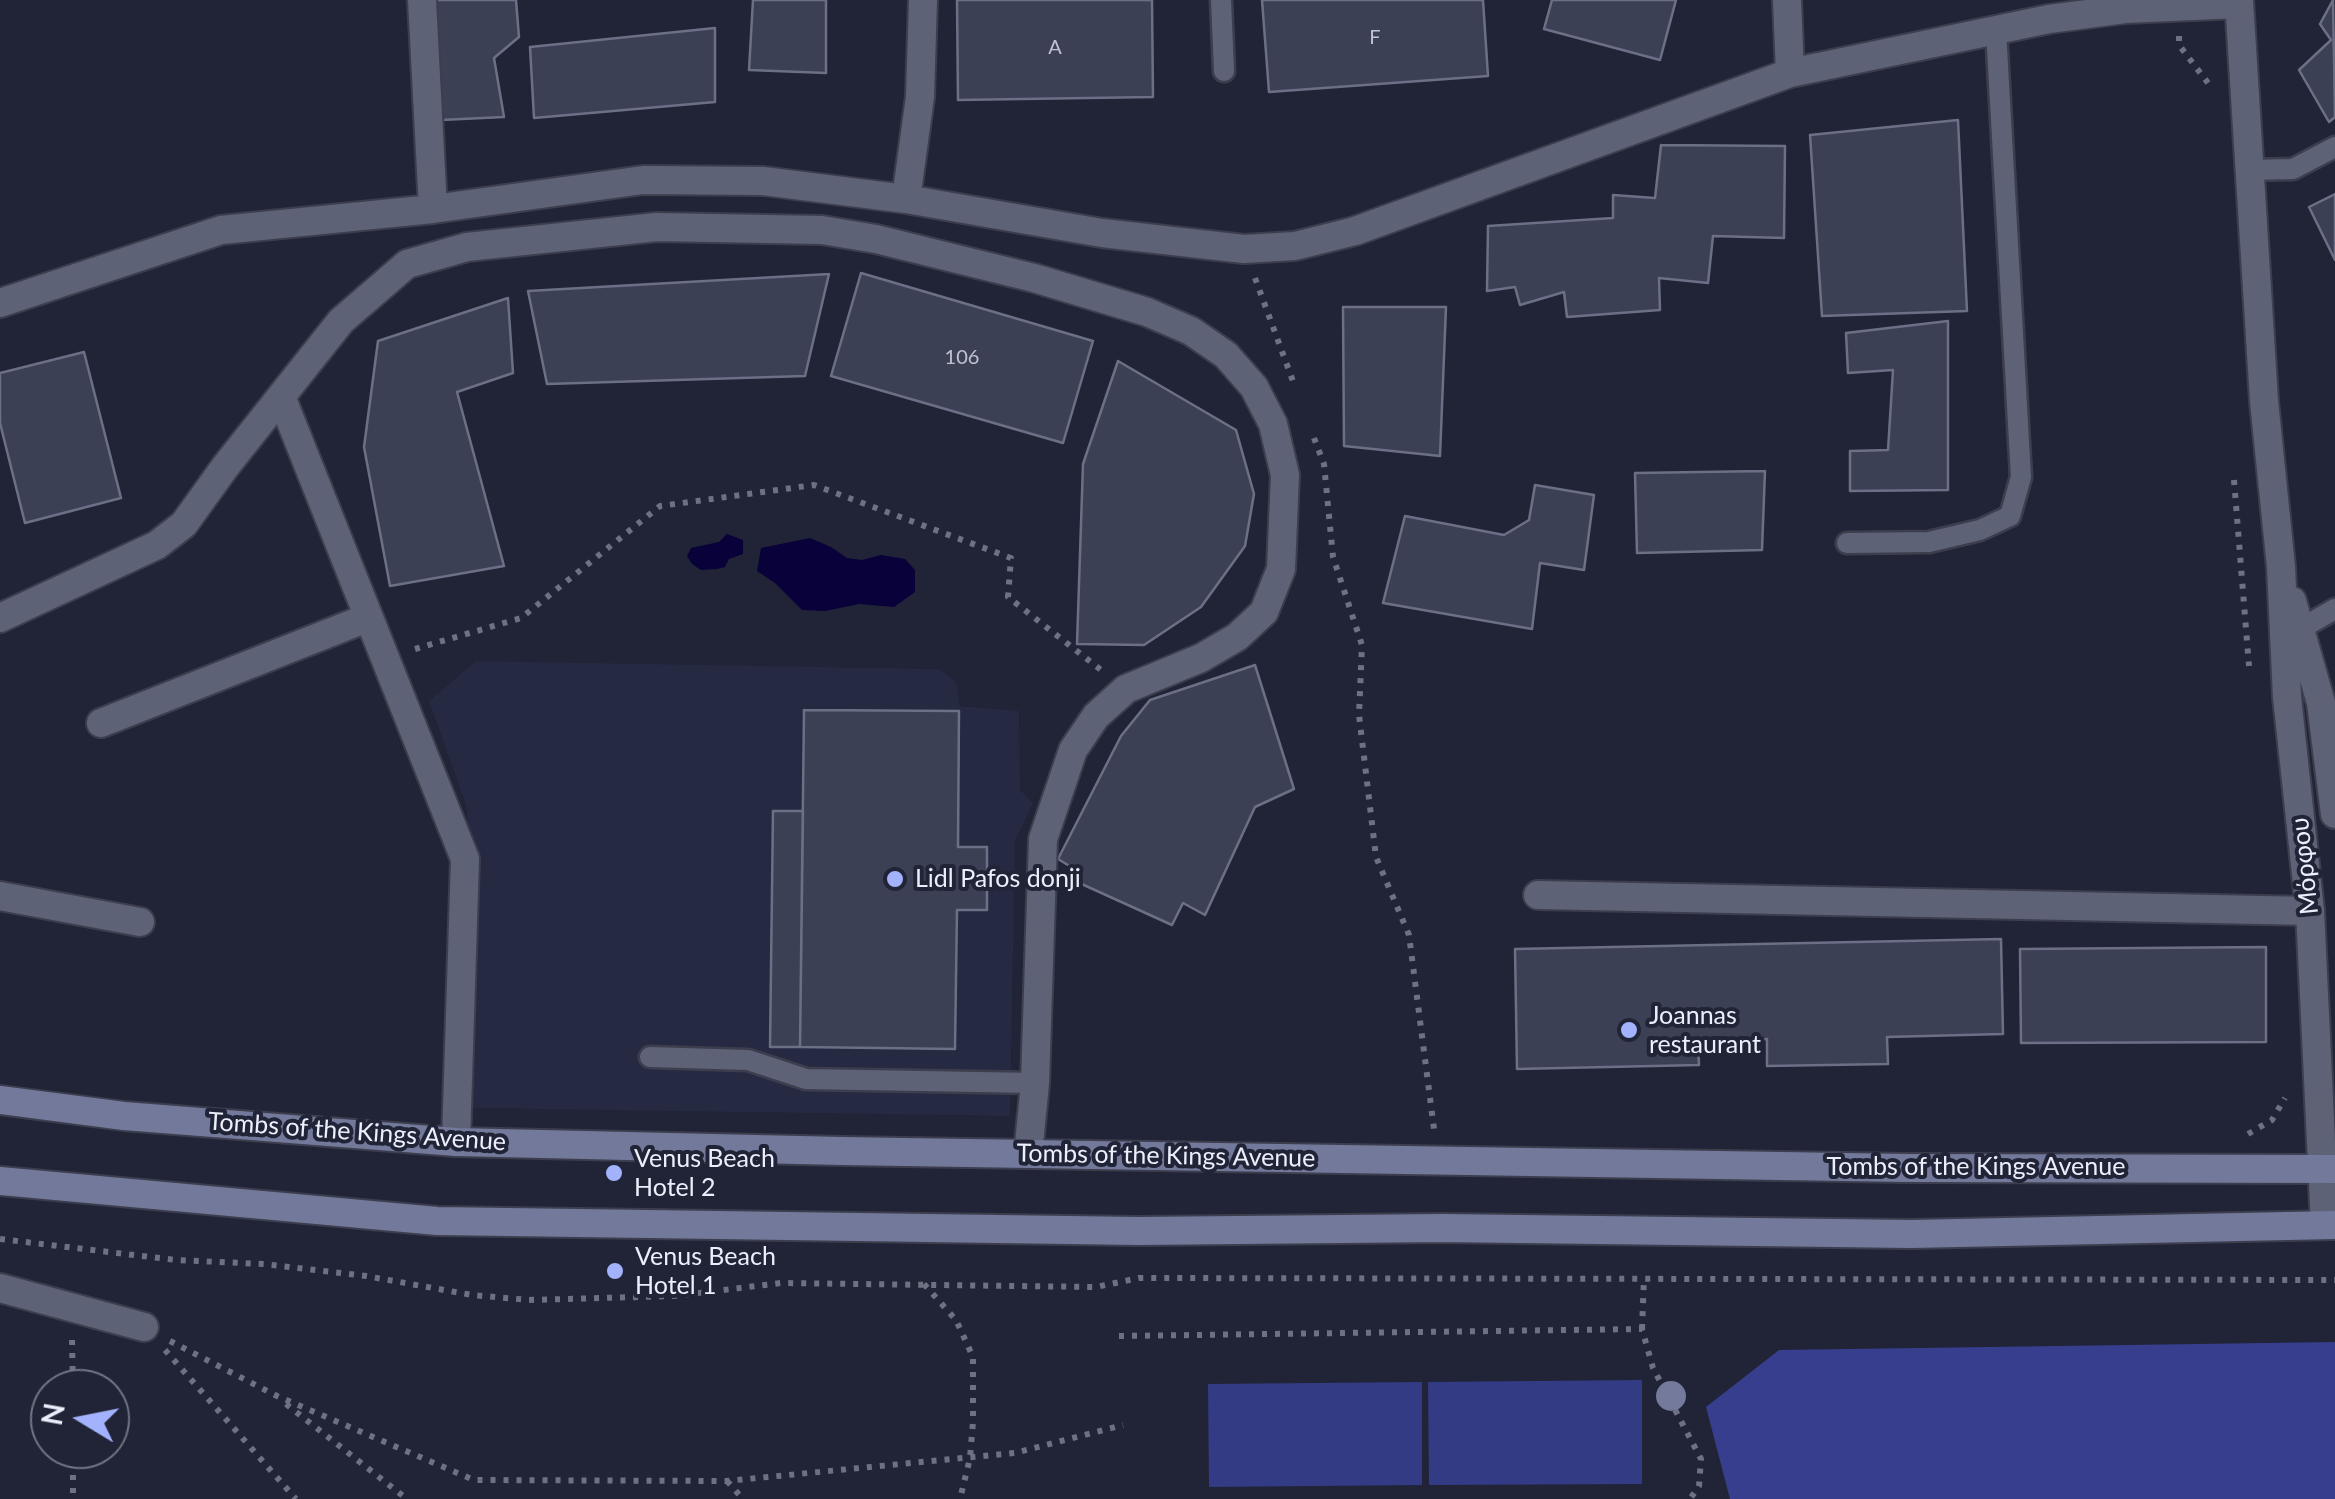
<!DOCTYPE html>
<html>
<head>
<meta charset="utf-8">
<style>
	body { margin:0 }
	#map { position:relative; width:2335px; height:1499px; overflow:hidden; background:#202436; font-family:Lato,sans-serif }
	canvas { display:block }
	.north { position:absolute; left:30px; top:1369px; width:100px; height:100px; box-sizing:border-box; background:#202436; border:2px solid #717585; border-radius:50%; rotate:280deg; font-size:28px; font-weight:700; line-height:40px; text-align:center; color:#ebeefb }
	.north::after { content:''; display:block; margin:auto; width:35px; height:45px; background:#a3b2fd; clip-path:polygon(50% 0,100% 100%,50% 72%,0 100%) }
</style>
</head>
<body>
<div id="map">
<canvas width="2335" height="1499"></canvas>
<div class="north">N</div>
</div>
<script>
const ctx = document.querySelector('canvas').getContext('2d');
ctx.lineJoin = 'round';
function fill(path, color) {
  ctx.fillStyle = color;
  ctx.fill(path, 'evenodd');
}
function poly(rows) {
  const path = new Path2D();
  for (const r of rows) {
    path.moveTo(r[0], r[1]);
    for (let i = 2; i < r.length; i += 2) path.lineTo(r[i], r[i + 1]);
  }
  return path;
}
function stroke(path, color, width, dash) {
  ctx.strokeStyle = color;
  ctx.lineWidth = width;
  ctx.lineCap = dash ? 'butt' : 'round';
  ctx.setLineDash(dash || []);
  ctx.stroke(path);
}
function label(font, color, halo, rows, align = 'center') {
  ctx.font = font + ' Lato,sans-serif';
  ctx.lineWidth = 8;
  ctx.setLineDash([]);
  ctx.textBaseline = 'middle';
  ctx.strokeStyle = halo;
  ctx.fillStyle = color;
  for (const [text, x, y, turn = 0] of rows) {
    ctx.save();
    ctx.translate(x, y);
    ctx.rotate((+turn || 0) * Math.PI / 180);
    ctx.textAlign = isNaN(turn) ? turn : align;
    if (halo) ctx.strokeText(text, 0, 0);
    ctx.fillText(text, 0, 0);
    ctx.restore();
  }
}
const built = poly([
	[476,661,938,669,956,682,960,706,1019,711,1020,790,1033,803,1015,841,1010,1116,472,1108,476,904,466,805,429,701]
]);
const green = poly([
	[1642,1380,1642,1484,1429,1485,1428,1382],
	[1422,1382,1422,1485,1209,1487,1208,1384]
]);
const forest = poly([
	[2335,1342,2335,1499,1730,1499,1706,1407,1779,1350]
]);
const water = poly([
	[727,534,743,540,743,554,729,559,725,567,717,569,701,570,692,564,687,556,691,548,719,542],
	[810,538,831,547,847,558,862,560,881,555,905,559,915,570,915,592,894,607,859,604,825,611,802,610,775,583,757,571,761,548]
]);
const building = poly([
	[435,0,516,0,519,37,494,58,504,117,441,120,435,0],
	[753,0,826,0,826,73,749,70,753,0],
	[957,0,1152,0,1153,97,958,100,957,0],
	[1262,0,1483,0,1488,76,1269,92,1262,0],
	[1552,0,1676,0,1660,60,1544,29,1552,0],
	[2333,0,2335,117,2329,122,2299,70,2331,40,2320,24,2333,0],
	[715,28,715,102,534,118,530,47,715,28],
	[1958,120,1967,311,1822,316,1810,135,1958,120],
	[1661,145,1785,146,1784,238,1713,236,1708,283,1659,278,1660,310,1567,317,1564,292,1520,305,1515,287,1487,291,1488,226,1613,218,1613,195,1655,198,1661,145],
	[2335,194,2335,260,2309,207,2335,194],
	[861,273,1093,341,1063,443,831,376,861,273],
	[829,274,805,376,547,384,528,291,829,274],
	[508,298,513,373,457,392,504,566,390,586,364,447,378,341,508,298],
	[1343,307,1446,307,1440,456,1344,446,1343,307],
	[1948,321,1948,490,1850,491,1850,451,1888,450,1893,370,1848,373,1846,333,1948,321],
	[84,352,121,498,25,523,0,423,0,373,84,352],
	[1118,361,1236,430,1254,494,1245,546,1201,607,1144,645,1077,644,1083,464,1118,361],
	[1765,471,1762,550,1637,553,1635,473,1765,471],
	[1535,485,1594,495,1584,570,1540,563,1532,629,1383,603,1405,516,1504,535,1529,520,1535,485],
	[1255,665,1294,789,1255,807,1205,915,1183,903,1172,925,1075,881,1081,873,1058,859,1121,736,1150,700,1255,665],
	[804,710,959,711,958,847,987,847,987,910,957,910,955,1049,800,1047,804,710],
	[773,811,803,811,800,1047,770,1047,773,811],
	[2001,939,2003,1034,1887,1037,1888,1064,1767,1066,1767,1039,1698,1041,1699,1065,1517,1069,1515,949,2001,939],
	[2266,947,2266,1042,2021,1043,2020,949,2266,947]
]);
const path = poly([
	[2179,36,2179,45,2208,83],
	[1255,278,1294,384],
	[1314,438,1324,464,1333,557,1362,645,1359,715,1376,857,1409,935,1434,1129],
	[2234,480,2249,666],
	[415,649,521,618,660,506,814,485,1011,558,1008,597,1101,670],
	[2248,1134,2272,1120,2285,1098],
	[0,1239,176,1260,264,1264,366,1276,472,1295,529,1300,674,1296,781,1283,1096,1287,1139,1278,2335,1280],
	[924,1284,956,1320,973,1357,973,1422,970,1458,960,1499],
	[1642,1329,1644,1278],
	[1119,1336,1642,1329,1653,1368,1701,1459,1699,1486,1690,1499],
	[72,1340,73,1389],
	[170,1341,277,1396,474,1480,726,1481,1015,1453,1123,1425],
	[165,1350,296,1499],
	[286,1404,407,1499],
	[73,1449,73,1499],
	[727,1481,743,1499]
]);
const service = poly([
	[1221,0,1224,71],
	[2249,170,2293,169,2335,147],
	[1847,543,1929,542,1980,530,2010,516,2021,477,1996,30],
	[2302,628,2335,609],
	[650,1057,748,1060,806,1079,1035,1083]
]);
const minor = poly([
	[422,0,433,209],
	[1787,0,1790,73],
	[906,199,920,97,923,0],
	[0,303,221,230,433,209,643,180,763,181,906,199,1102,233,1244,249,1295,246,1355,231,1790,73,2049,19,2125,9,2239,4],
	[282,399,465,859,456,1142],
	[0,618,157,545,184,524,225,467,341,321,407,264,467,247,657,227,822,230,876,239,1034,278,1147,312,1191,331,1226,355,1254,387,1273,424,1285,475,1281,569,1264,612,1237,637,1201,658,1126,689,1096,716,1073,750,1043,839,1035,1083,1028,1154],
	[101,723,367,618],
	[1538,895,2310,911],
	[0,896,140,922],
	[0,1288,144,1327]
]);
const tertiary = poly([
	[2239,0,2264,401,2281,567,2287,697,2310,911,2325,1225],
	[2292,601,2321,703,2335,814]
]);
const secondary = poly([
	[0,1100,124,1116,456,1142,842,1151,1906,1168,2335,1169],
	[0,1181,437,1221,1138,1231,1442,1228,1911,1234,2335,1225]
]);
const trees = [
	[1671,1396]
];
const markers = [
	[895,879,10,"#a3b2fd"],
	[1629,1030,10,"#a3b2fd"],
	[614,1173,10,"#a3b2fd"],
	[615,1271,10,"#a3b2fd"]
];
const numberNames = [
	["F",1375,38],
	["A",1055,48],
	["106",962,358]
];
const streetNames = [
	["Μόρφου",2305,866,-96],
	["Tombs of the Kings Avenue",357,1132,4],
	["Tombs of the Kings Avenue",1166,1156,1],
	["Tombs of the Kings Avenue",1976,1167]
];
const poiNames = [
	["Lidl Pafos donji",915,879],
	["Joannas",1649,1016],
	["restaurant",1649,1045],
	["Venus Beach",634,1159],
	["Hotel 2",634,1188],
	["Venus Beach",635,1257],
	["Hotel 1",635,1286]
];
fill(built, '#252942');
fill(green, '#343b85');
fill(forest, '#373e8d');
fill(water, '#08013a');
fill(building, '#3c4055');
stroke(building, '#6b7086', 2.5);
stroke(service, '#3c3e4e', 25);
stroke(minor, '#3c3e4e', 32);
stroke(tertiary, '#3c3e4e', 32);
stroke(secondary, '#3c3e4e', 32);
stroke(path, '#6e7182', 6, [5, 8]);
stroke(service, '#5d6277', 20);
stroke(minor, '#5d6277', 28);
stroke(tertiary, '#5d6277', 28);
stroke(secondary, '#72799b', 28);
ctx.fillStyle = '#737a9b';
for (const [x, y] of trees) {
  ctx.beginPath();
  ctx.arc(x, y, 15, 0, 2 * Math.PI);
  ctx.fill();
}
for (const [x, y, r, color] of markers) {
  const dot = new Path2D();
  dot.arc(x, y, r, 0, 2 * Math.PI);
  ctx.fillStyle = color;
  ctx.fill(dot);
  stroke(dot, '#202436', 4);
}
label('20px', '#bfc2d2', null, numberNames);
label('25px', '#ebeefb', '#202436', streetNames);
label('25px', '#ebeefb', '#202436', poiNames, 'left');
</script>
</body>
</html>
